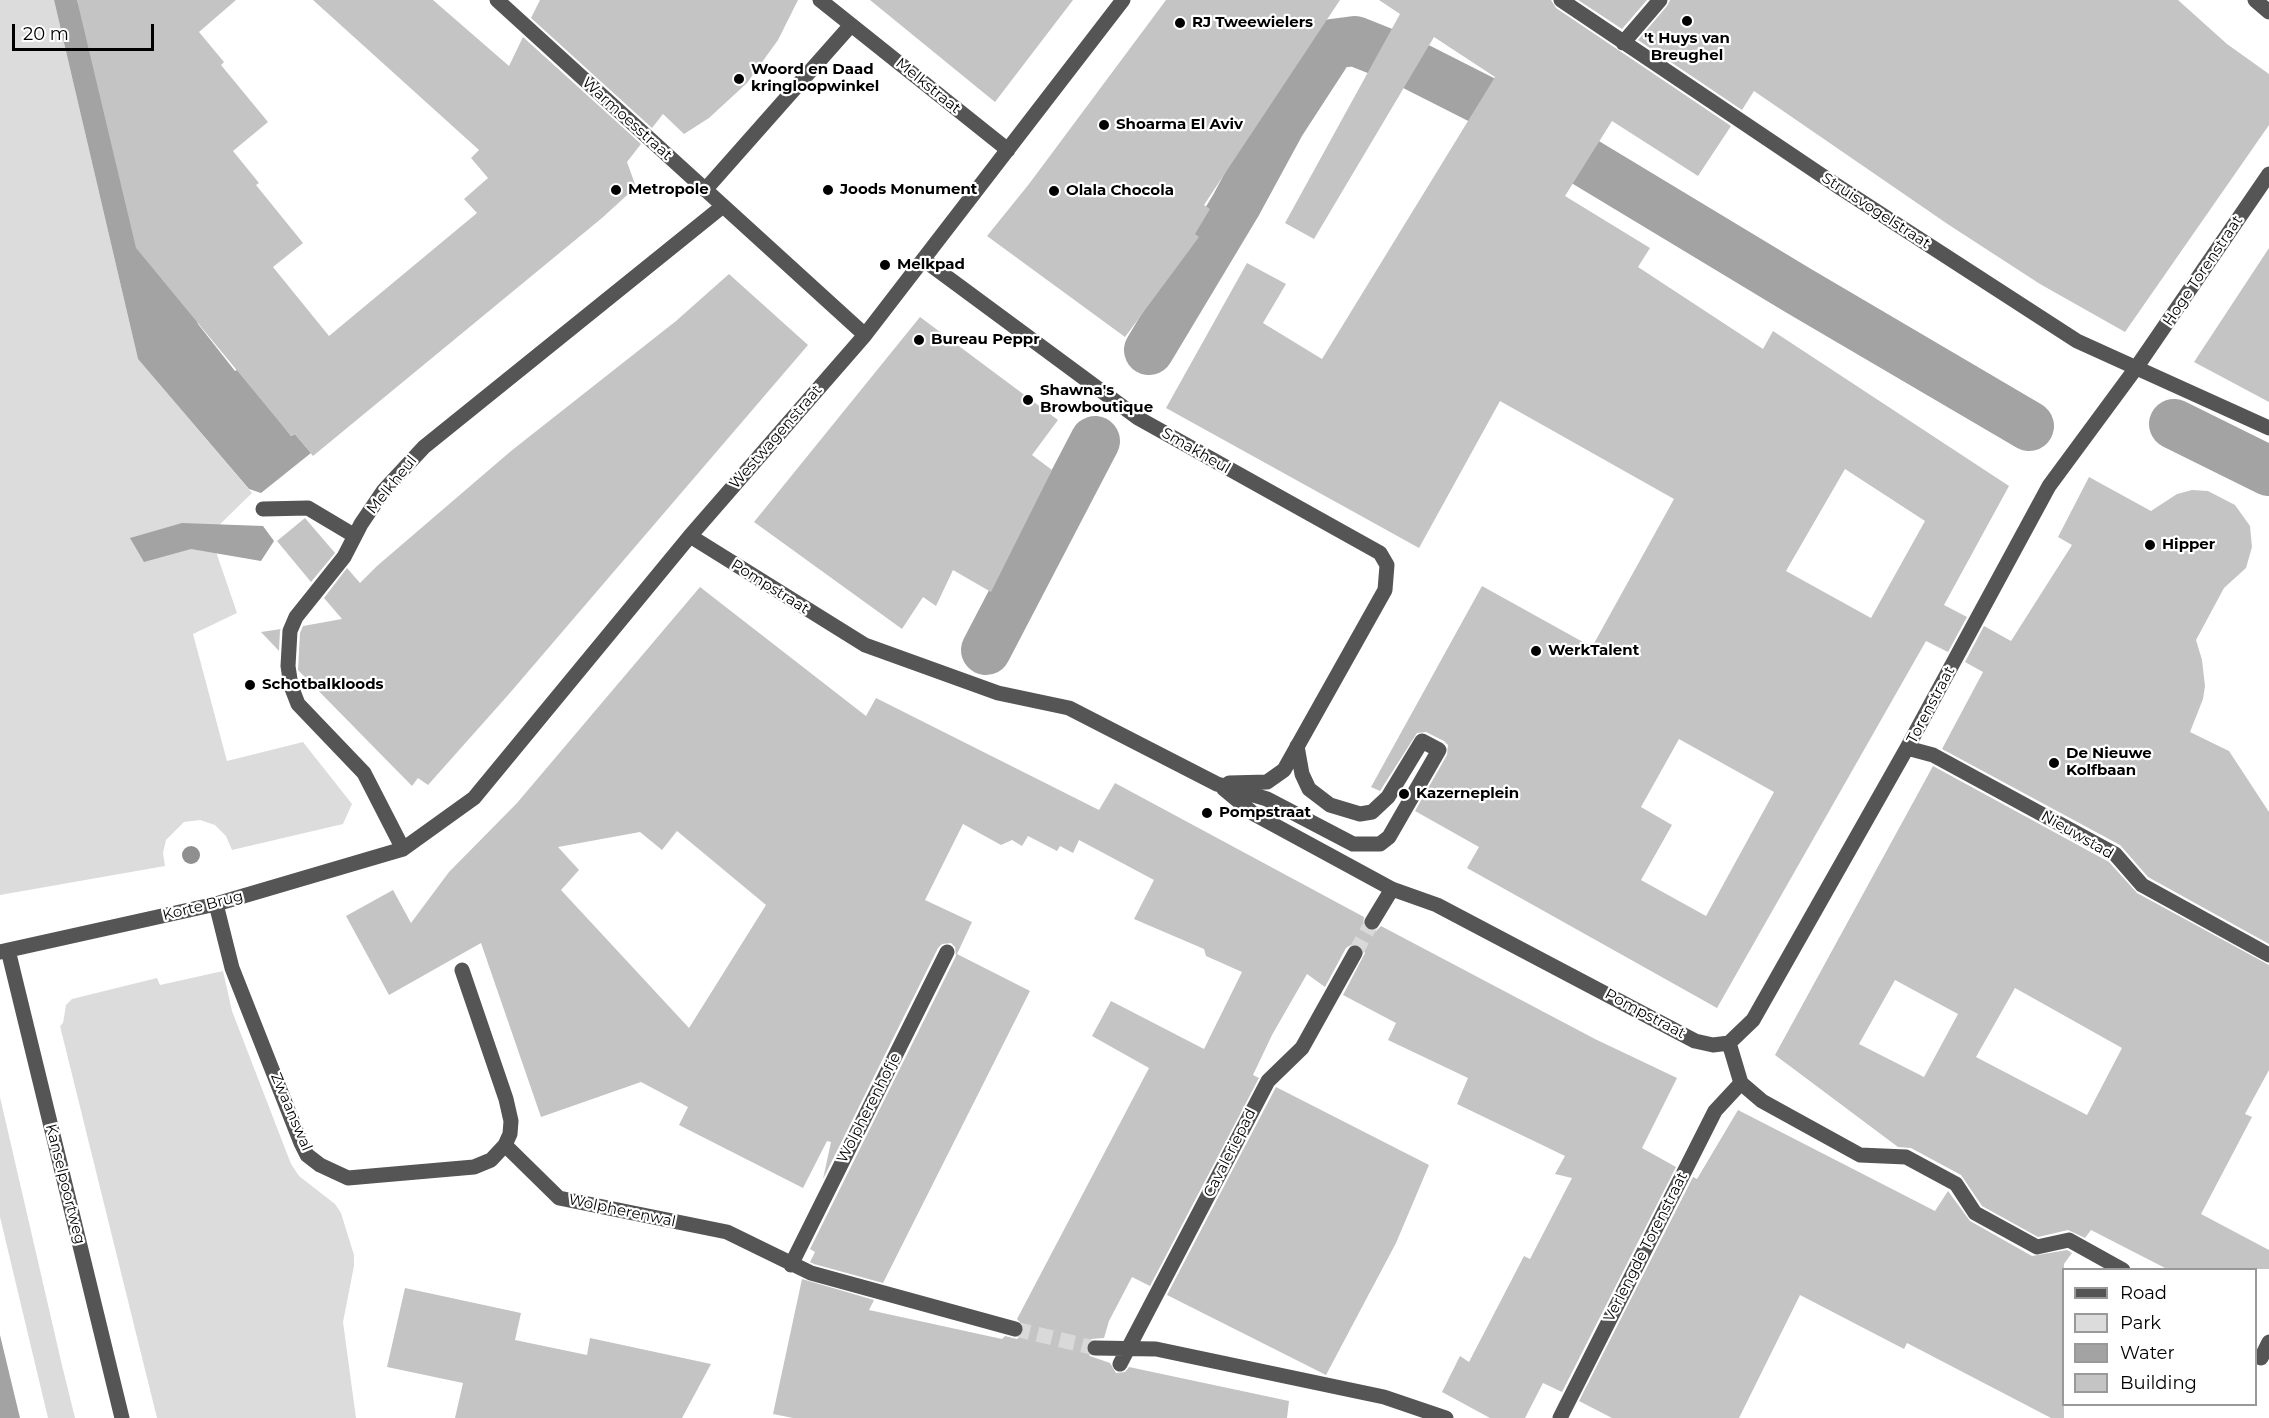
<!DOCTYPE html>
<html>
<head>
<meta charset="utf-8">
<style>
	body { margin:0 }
	#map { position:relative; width:2269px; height:1418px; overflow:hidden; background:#fff; font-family:Montserrat,sans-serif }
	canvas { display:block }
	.legend { position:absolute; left:2062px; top:1268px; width:195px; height:138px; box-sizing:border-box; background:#fff; border:2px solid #999; margin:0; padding:8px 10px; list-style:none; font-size:18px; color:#000 }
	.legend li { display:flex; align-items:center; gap:12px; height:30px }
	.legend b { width:30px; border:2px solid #999 }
	.scale { position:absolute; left:12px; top:24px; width:142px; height:27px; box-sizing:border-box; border:3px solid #000; border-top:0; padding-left:8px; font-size:18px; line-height:21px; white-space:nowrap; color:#000; -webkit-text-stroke:4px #fff; paint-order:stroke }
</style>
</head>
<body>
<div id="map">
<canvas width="2269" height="1418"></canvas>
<ul class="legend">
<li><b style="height:8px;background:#555"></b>Road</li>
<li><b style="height:16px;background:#dcdcdc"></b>Park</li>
<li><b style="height:16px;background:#a3a3a3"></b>Water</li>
<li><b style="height:16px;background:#c4c4c4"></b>Building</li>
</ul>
<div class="scale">20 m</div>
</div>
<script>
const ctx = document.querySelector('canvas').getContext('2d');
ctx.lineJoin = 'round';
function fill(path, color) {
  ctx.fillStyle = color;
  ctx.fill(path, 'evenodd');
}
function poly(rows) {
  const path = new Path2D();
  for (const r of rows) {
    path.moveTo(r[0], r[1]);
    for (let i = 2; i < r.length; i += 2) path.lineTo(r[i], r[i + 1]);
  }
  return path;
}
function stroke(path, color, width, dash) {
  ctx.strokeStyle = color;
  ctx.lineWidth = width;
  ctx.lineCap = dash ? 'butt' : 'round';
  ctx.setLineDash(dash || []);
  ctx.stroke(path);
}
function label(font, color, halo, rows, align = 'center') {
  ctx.font = font + ' Montserrat,sans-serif';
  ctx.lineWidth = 4.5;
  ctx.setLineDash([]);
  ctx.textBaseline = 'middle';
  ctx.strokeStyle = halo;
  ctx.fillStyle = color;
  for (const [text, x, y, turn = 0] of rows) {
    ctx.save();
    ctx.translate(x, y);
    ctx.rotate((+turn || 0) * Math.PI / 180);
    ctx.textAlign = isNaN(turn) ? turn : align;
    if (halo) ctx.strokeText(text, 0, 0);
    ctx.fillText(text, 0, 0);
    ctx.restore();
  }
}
const green = poly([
	[0,0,54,0,138,359,252,493,210,534,237,613,193,634,227,761,303,742,352,804,343,824,232,850,226,836,215,825,200,820,184,822,166,840,163,853,165,866,0,895],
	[223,971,232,1011,291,1164,299,1176,335,1204,341,1213,354,1255,354,1266,343,1322,356,1418,157,1418,60,1026,63,1023,66,1005,72,999,157,978,160,985],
	[0,1097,61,1361,75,1418,48,1418,0,1217]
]);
const water = poly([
	[54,0,77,0,198,324,235,371,240,368,291,436,295,434,311,453,261,493,249,489,138,359],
	[182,523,263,526,274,541,261,561,191,549,144,562,130,538],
	[0,1335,20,1418,0,1418]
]);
const canal = poly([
	[1149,350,1236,205,1280,124,1332,44,1355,41,1405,61,1484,101,1799,291,2029,426],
	[2174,424,2269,471],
	[986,650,1095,441]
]);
const building = poly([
	[77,0,236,0,199,32,224,62,221,65,268,122,233,151,259,183,256,185,303,243,273,267,329,336,477,213,464,199,488,178,471,158,479,150,313,0,433,0,509,66,523,37,641,144,627,162,636,187,602,218,313,456,295,434,291,436,136,248],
	[540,0,798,0,778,40,747,83,709,118,684,134,663,114,652,128,531,18],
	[870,0,1073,0,995,102],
	[1166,0,1340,0,1204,205,1210,209,1195,234,1199,237,1125,337,987,236,1029,184],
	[1379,0,1551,0,1556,8,1731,126,1698,176,1612,121,1565,196,1650,248,1638,267,1763,349,1773,331,2009,486,1944,605,1967,617,1948,652,1926,641,1717,1008,1467,868,1479,847,1415,811,1447,755,1448,745,1444,741,1426,732,1417,733,1380,791,1371,787,1482,586,1592,647,1674,499,1500,401,1419,548,1166,408,1247,263,1286,284,1263,323,1322,359,1495,77,1434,37,1314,239,1285,223,1400,14],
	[1845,469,1925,521,1871,618,1786,571],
	[1679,739,1774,792,1706,916,1641,880,1672,825,1641,807],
	[1578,0,1647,0,1622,29],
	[1670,0,2178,0,2227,44,2269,74,2269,125,2125,332,2040,284,1949,225,1754,91,1742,110,1638,40,1667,6],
	[2269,248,2269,402,2194,362],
	[729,274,808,345,509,694,428,785,418,778,412,786,298,670,300,633,303,626,342,619,324,598,347,568,360,583,377,566,511,451,676,321],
	[920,317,1058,420,1032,455,1052,470,991,592,953,570,936,606,923,597,902,629,754,522],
	[2089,477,2151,511,2177,494,2192,490,2208,491,2235,505,2250,526,2252,547,2246,568,2224,588,2196,640,2202,660,2205,686,2203,699,2190,732,2229,751,2269,812,2269,944,2148,877,2120,845,1942,749,1983,672,1965,662,1984,626,2011,641,2072,545,2058,537],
	[305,518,335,553,311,582,277,541],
	[700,587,866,716,876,698,1099,810,1115,783,1364,917,1363,926,1367,931,1376,931,1381,926,1595,1039,1677,1078,1642,1148,1676,1167,1562,1392,1543,1383,1525,1418,1490,1418,1442,1392,1460,1356,1469,1362,1524,1256,1530,1259,1572,1178,1555,1174,1565,1156,1457,1104,1468,1078,1388,1040,1396,1023,1343,995,1365,953,1363,948,1354,943,1346,948,1325,987,1307,974,1272,1035,1253,1075,1259,1078,1150,1286,1132,1277,1109,1321,1104,1338,1091,1339,1085,1347,1090,1356,1110,1363,1116,1373,1125,1372,1129,1367,1289,1401,1287,1418,793,1418,773,1414,802,1279,874,1300,869,1310,1002,1339,1005,1336,1017,1339,1021,1336,1024,1327,1017,1319,1149,1068,1092,1036,1111,1001,1204,1049,1242,972,1206,956,1204,949,1134,919,1154,880,1079,840,1073,853,1060,846,1057,851,1028,836,1022,846,1012,840,1001,845,963,824,925,900,972,922,957,954,1030,991,883,1283,814,1264,810,1262,815,1252,810,1249,956,956,955,947,951,943,942,944,938,948,823,1179,831,1142,827,1141,803,1188,679,1125,688,1107,641,1082,541,1117,481,943,389,995,346,916,393,890,411,923,449,872,517,803],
	[677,831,766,905,689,1028,561,890,579,870,558,847,640,832,662,850],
	[281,629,280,630,279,651,261,632],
	[1933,766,2109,862,2137,893,2269,965,2269,1070,2245,1114,2252,1117,2201,1214,2269,1250,2269,1269,2167,1269,2091,1230,2085,1238,2068,1230,2038,1237,1982,1206,1961,1175,1911,1148,1898,1147,1775,1055],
	[1895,980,1958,1014,1924,1077,1859,1044],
	[2015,988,2122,1048,2087,1115,1976,1057],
	[1276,1087,1429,1165,1396,1243,1326,1375,1167,1295],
	[1738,1110,1935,1211,1948,1191,1970,1221,2032,1256,2067,1250,2072,1253,2064,1264,2064,1418,2051,1418,1907,1343,1904,1349,1800,1295,1739,1418,1612,1418,1579,1401,1693,1177,1697,1179],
	[405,1288,521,1313,515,1340,587,1355,590,1338,711,1364,682,1418,455,1418,463,1383,387,1367]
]);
const minorTunnel = poly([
	[1355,953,1372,922],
	[1015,1329,1095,1348]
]);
const minor = poly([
	[497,0,865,335],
	[820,0,1008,150],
	[1561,0,1839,187,2077,341,2269,428],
	[2255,0,2269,12],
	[1623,43,1660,0],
	[705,190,851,25],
	[924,260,1138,418,1380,553,1387,565,1385,590,1284,770,1267,782,1229,783],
	[263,509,308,508,355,536],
	[690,536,865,645,998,693,1069,708,1217,784,1267,799,1353,844,1380,844,1389,837,1439,750,1422,741,1388,797,1372,812,1360,814,1330,805,1309,789,1302,774,1297,746],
	[1907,748,1933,755,2115,854,2142,885,2269,955],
	[1224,789,1254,814,1392,889,1437,905,1695,1041,1713,1045,1729,1043],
	[403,849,364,773,298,704,291,686,288,666,290,631,296,617,344,557,361,524,384,490,424,447,723,206],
	[216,904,232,968,301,1143,307,1155,320,1165,348,1178,474,1167,491,1160,505,1145,510,1134,511,1121,506,1099,462,970],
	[1372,922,1392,889],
	[8,950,122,1418],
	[0,952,216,904,403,849,474,798,690,536,865,335,1123,0],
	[1729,1043,1753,1020,1907,748,2049,486,2136,368,2269,174],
	[1729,1043,1741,1083,1762,1101,1860,1155,1906,1157,1956,1184,1975,1213,2037,1247,2069,1240,2123,1270],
	[505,1145,559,1198,727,1232,811,1273,1015,1329],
	[791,1265,947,952],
	[1095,1348,1156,1349,1384,1397,1446,1418],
	[2261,1358,2269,1342],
	[1120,1364,1268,1081,1302,1048,1355,953],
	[1560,1418,1715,1111,1741,1083]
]);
const trees = [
	[191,855]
];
const markers = [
	[1687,21,6,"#000"],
	[1180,23,6,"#000"],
	[739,79,6,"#000"],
	[1104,125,6,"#000"],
	[616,190,6,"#000"],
	[828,190,6,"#000"],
	[1054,191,6,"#000"],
	[885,265,6,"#000"],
	[919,340,6,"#000"],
	[1028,400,6,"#000"],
	[2150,545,6,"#000"],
	[1536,651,6,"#000"],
	[250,685,6,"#000"],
	[2054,763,6,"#000"],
	[1404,794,6,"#000"],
	[1207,813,6,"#000"]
];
const poiNames = [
	["RJ Tweewielers",1192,23],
	["'t Huys van",1687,39,"center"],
	["Breughel",1687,56,"center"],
	["Woord en Daad",751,70],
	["kringloopwinkel",751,87],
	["Shoarma El Aviv",1116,125],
	["Metropole",628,190],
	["Joods Monument",840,190],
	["Olala Chocola",1066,191],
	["Melkpad",897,265],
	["Bureau Peppr",931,340],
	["Shawna's",1040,391],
	["Browboutique",1040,408],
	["Hipper",2162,545],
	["WerkTalent",1548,651],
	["Schotbalkloods",262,685],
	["De Nieuwe",2066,754],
	["Kolfbaan",2066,771],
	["Kazerneplein",1416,794],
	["Pompstraat",1219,813]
];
const streetNames = [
	["Melkstraat",928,86,39],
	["Warmoesstraat",627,119,42],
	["Struisvogelstraat",1876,211,33],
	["Hoge Torenstraat",2203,271,-56],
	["Westwagenstraat",776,437,-49],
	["Smakheul",1196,451,30],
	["Melkheul",392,485,-51],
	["Pompstraat",770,587,32],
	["Torenstraat",1931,705,-62],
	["Nieuwstad",2077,835,30],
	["Korte Brug",203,906,-14],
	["Pompstraat",1645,1014,28],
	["Wolpherenhofje",869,1108,-63],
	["Zwaanswal",291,1112,67],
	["Cavaleriepad",1230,1153,-63],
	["Kanselpoortweg",65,1184,76],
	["Wolpherenwal",622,1211,12],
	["Verlengde Torenstraat",1646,1247,-63]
];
fill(green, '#dcdcdc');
fill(water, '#a3a3a3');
stroke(canal, '#a3a3a3', 50);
fill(building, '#c4c4c4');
stroke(minorTunnel, '#d9d9d9', 15, [15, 8]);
stroke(minor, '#555', 15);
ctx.fillStyle = '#8f8f8f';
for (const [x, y] of trees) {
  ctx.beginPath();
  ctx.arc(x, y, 9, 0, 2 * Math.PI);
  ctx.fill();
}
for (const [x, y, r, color] of markers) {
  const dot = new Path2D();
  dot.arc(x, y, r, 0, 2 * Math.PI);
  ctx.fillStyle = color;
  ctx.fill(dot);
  stroke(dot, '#fff', 2);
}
label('bold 15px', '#000', '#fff', poiNames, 'left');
label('15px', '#000', '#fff', streetNames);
</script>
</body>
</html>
